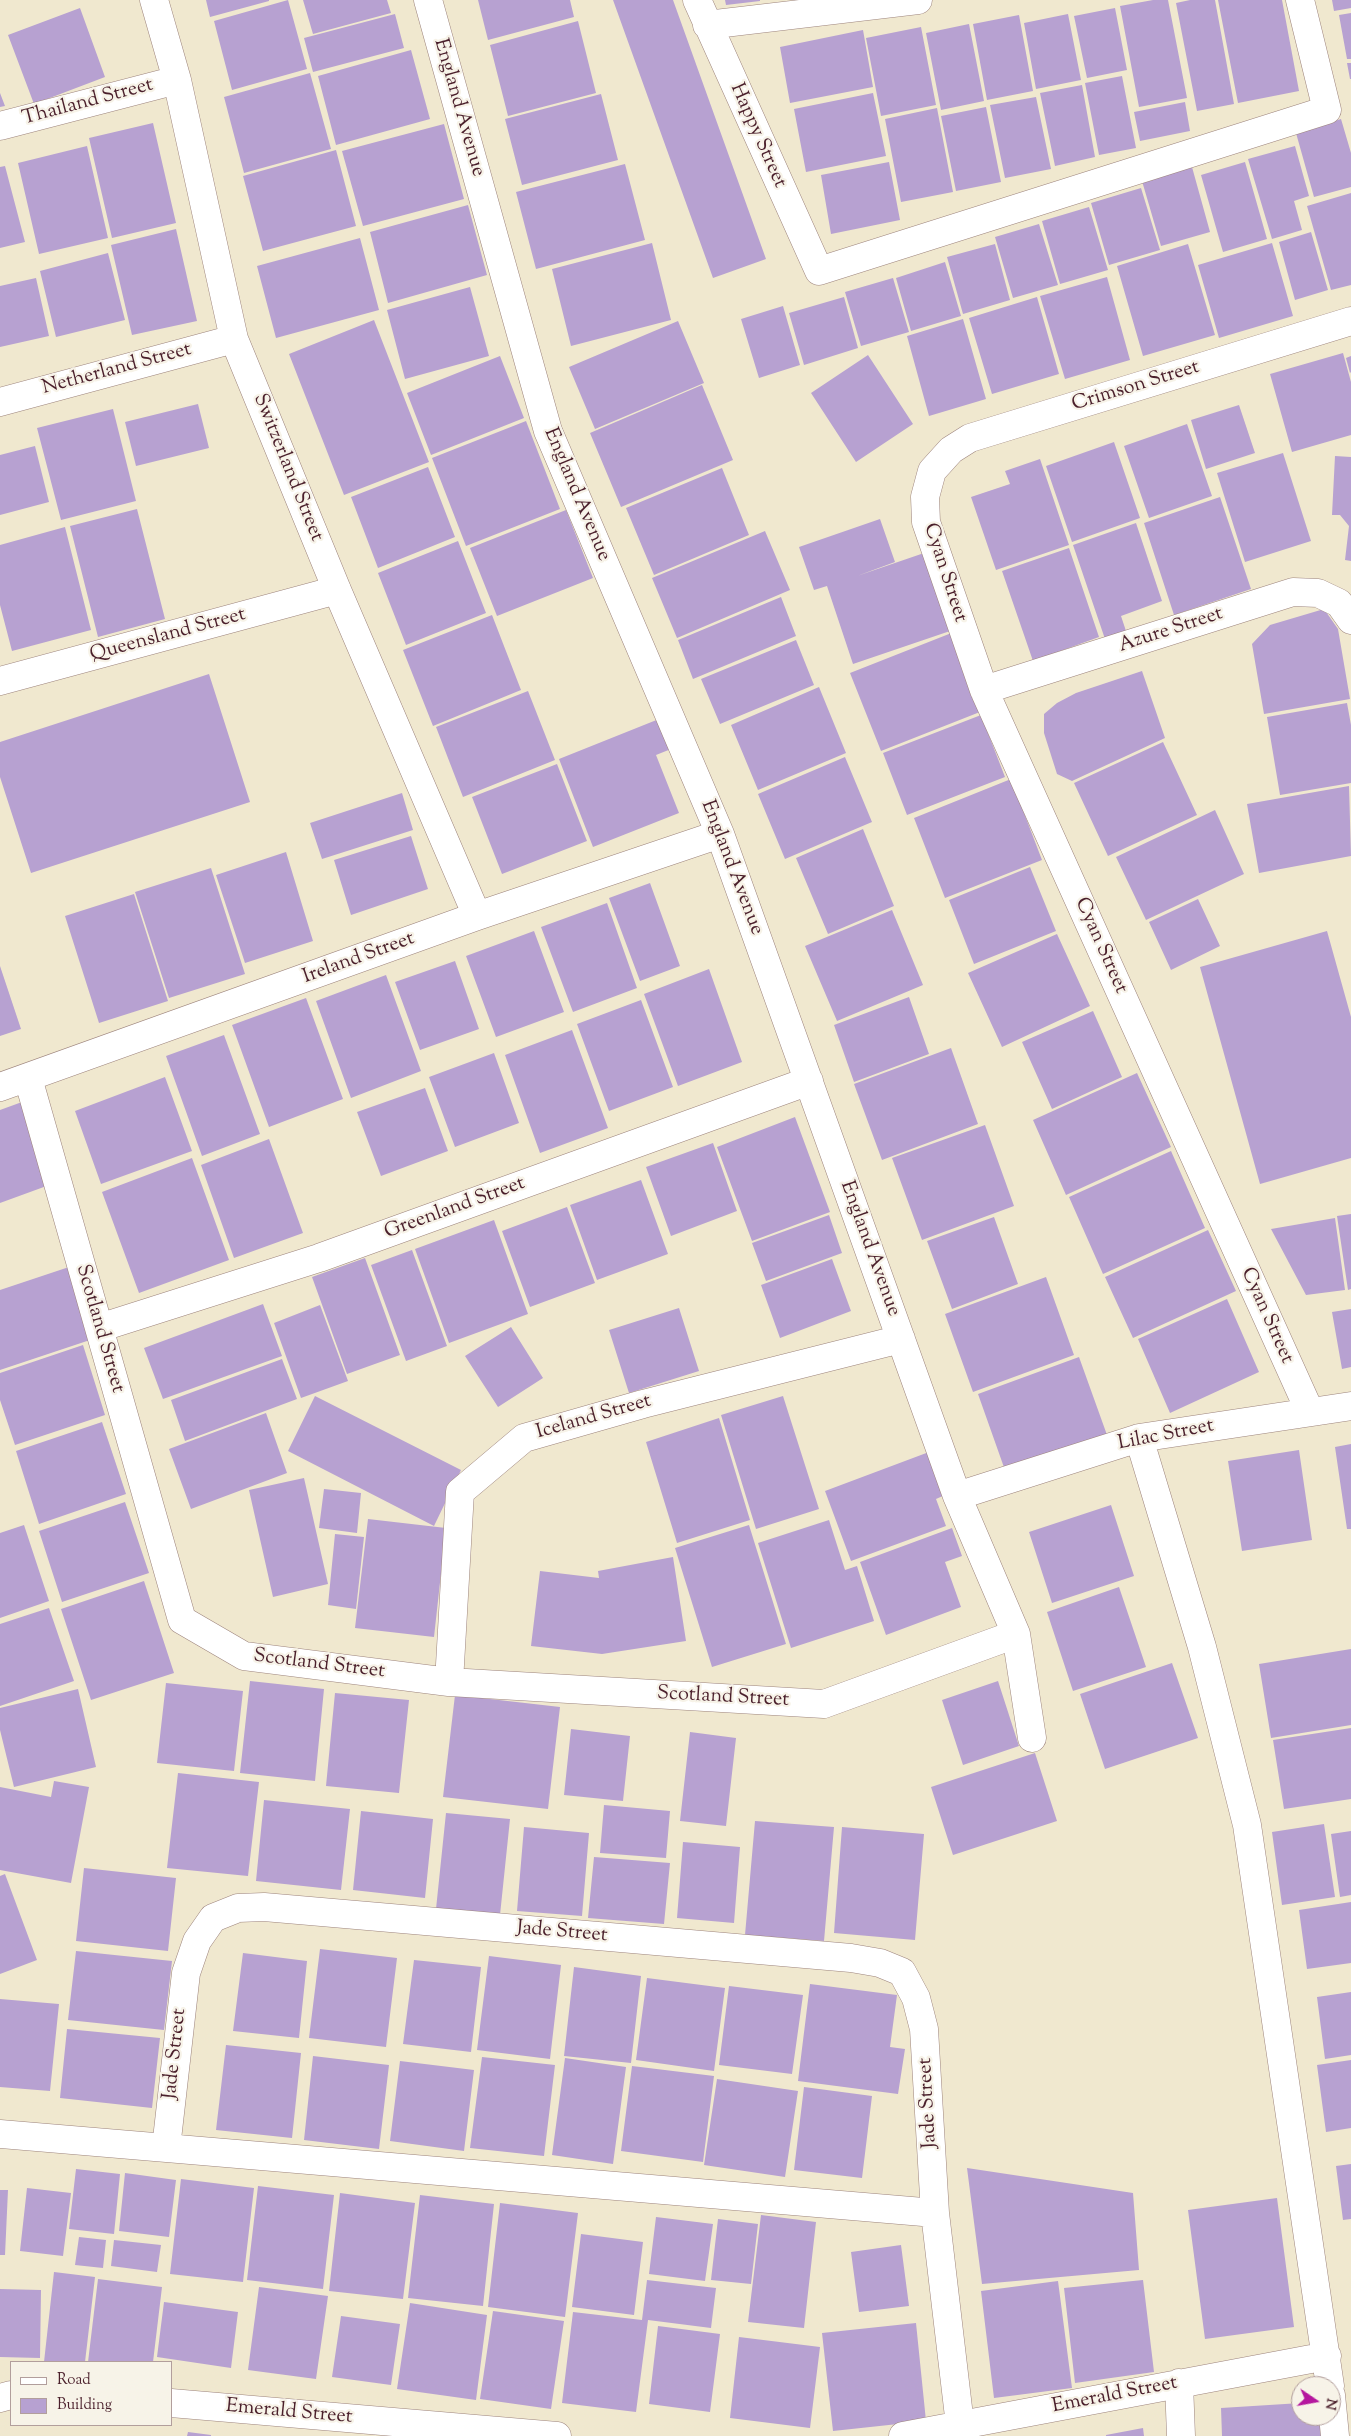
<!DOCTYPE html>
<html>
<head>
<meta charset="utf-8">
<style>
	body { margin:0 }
	#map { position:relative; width:1351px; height:2436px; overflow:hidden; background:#f0e8cf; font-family:"Sorts Mill Goudy",serif }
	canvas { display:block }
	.legend { position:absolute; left:10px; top:2361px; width:162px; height:65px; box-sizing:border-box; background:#f7f3e8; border:1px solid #b29e9c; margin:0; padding:6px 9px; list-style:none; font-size:15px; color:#4a1f2b }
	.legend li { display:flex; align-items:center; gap:10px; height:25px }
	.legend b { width:25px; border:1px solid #b29e9c }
	.north { position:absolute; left:1291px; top:2376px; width:50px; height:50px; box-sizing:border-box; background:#f7f3e8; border:1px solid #b29e9c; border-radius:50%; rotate:102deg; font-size:14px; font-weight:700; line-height:20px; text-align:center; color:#4a1f2b }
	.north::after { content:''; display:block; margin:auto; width:18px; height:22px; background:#b5179e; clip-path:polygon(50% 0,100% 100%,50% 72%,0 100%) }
</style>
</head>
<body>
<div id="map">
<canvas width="1351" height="2436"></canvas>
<ul class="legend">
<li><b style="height:6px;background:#fff"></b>Road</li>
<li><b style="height:14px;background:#b7a1d1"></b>Building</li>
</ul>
<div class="north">N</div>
</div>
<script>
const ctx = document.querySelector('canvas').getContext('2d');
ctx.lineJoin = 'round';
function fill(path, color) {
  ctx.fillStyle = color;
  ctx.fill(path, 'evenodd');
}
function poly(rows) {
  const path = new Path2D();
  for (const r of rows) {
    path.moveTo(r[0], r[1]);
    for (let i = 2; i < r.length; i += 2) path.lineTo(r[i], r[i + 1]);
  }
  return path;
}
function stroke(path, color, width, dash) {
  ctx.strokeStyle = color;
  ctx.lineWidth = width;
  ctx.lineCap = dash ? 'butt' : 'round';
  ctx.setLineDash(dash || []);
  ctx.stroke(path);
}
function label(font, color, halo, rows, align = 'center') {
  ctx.font = font + ' "Sorts Mill Goudy",serif';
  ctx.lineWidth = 4.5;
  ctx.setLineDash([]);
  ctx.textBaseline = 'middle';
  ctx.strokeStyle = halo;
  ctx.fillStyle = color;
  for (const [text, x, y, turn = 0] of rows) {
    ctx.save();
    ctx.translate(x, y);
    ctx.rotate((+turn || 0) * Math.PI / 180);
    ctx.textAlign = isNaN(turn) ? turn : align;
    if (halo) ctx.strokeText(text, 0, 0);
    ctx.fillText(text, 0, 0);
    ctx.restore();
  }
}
const building = poly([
	[206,0,269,0,269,1,210,17],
	[288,0,307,69,232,90,214,21],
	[303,0,387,0,391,13,313,34],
	[478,0,570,0,574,17,488,40],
	[613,0,673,0,766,259,713,278],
	[725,0,760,0,760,1,726,5],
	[1153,0,1168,0,1187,98,1139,107,1120,6],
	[1190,0,1215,0,1234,104,1197,111,1176,3],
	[1218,0,1282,0,1299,91,1238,103],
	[1332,0,1351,0,1351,8,1334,11],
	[80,8,105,77,34,104,8,35],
	[1115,8,1127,70,1087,78,1074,16],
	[1351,13,1351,59,1347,59,1339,15],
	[395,14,404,48,313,72,304,38],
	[1068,14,1081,80,1036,89,1024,23],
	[1019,15,1033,91,987,100,973,24],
	[578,21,596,93,508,116,490,45],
	[969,24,984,101,941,110,926,33],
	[921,27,936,105,881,116,866,38],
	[863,30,873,87,790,103,780,47],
	[411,50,430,119,336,145,318,76],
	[1347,63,1351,63,1351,79,1350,79],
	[310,73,331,149,244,173,224,97],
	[1122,76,1136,148,1099,155,1085,83],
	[1082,85,1095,157,1055,166,1040,93],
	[0,93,5,106,0,107],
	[873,93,886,156,806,172,794,109],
	[601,94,618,160,522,185,505,119],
	[1036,97,1051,169,1005,178,990,105],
	[1185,102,1190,131,1140,141,1134,112],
	[986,107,1001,182,956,191,941,116],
	[937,108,953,192,901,202,885,119],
	[1341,119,1351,153,1351,187,1314,197,1296,133],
	[153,123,176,223,112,238,89,138],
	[444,124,464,199,363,226,342,151],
	[87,146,108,238,39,254,18,163],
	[1295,146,1309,196,1294,201,1302,230,1272,239,1248,159],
	[336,150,356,226,263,251,243,176],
	[889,162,900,220,831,234,821,175],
	[1245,162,1267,239,1223,252,1201,175],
	[625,164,645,240,536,269,516,192],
	[5,166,25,242,0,248,0,167],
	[1192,167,1210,232,1161,246,1142,181],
	[1141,188,1160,250,1109,265,1091,203],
	[1351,193,1351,285,1331,290,1307,206],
	[468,205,487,275,388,303,370,232],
	[1089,207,1108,270,1060,284,1042,221],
	[1039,224,1058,285,1013,298,995,237],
	[176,229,197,321,132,335,111,245],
	[1311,232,1328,290,1295,300,1279,242],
	[360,238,379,310,276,338,257,266],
	[652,243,671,320,571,346,552,269],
	[1272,243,1293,316,1219,338,1198,265],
	[995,244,1010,300,963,314,947,257],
	[1188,244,1215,335,1143,356,1117,266],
	[108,253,125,320,56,337,40,271],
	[945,262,961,316,911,331,896,278],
	[1107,277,1130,360,1065,379,1040,296],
	[36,278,49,336,0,347,0,286],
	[893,278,909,332,861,346,845,292],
	[470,287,489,356,405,379,387,310],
	[844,297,858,348,804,365,789,313],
	[1037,297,1059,374,992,394,969,318],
	[783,306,800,365,759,378,741,319],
	[963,319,986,399,929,416,907,336],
	[374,320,429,462,344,495,289,354],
	[678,321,704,383,595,429,569,367],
	[1343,353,1351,382,1351,435,1292,452,1270,374],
	[868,355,913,424,856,462,811,393],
	[500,356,524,418,431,455,407,393],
	[1351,356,1351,372,1350,373,1346,358],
	[702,385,733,460,621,507,590,433],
	[198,404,209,448,136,466,125,422],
	[1239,405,1255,453,1206,469,1191,420],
	[113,409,136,501,61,520,37,428],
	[526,421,560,509,466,546,432,458],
	[1187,424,1212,496,1149,518,1124,446],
	[1114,442,1140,518,1072,542,1046,466],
	[35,446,49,502,0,515,0,455],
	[1283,453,1311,541,1245,562,1217,473],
	[1335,456,1351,457,1351,561,1345,560,1349,526,1340,515,1332,515],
	[1040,459,1069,545,996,570,971,497,1010,484,1005,471],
	[428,467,455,537,378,568,351,497],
	[722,468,749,535,654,575,626,508],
	[1220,497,1251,589,1174,615,1144,523],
	[137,509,165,619,98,637,70,526],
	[566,510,593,578,497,616,470,548],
	[880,519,895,562,857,576,927,552,953,630,853,664,827,586,814,590,799,547],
	[1136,523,1162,601,1121,616,1126,631,1105,639,1073,545],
	[65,527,91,630,12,651,0,605,0,545],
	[765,531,790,590,677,638,652,578],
	[458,541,486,613,406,645,378,573],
	[1069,548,1099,637,1033,661,1002,571],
	[781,597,796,636,693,679,678,640],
	[1324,609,1338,629,1350,699,1264,714,1252,644,1270,625],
	[492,615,521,690,433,726,403,650],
	[954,632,985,710,881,751,850,673],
	[796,640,814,685,720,724,701,679],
	[1142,671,1165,738,1072,781,1057,774,1044,733,1044,714,1057,703,1076,693],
	[209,674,250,802,31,873,0,777,0,742],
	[819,687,846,753,758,790,731,725],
	[528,691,555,760,463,797,436,727],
	[1347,703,1351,725,1351,783,1280,795,1267,717],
	[981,715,1005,777,907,815,883,753],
	[659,719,671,749,656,755,679,813,593,847,559,759],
	[1163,742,1197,815,1108,856,1074,783],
	[845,757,872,822,785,859,758,794],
	[557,764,587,841,502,874,472,797],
	[1011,779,1042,860,945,898,914,818],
	[1349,786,1351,856,1259,873,1247,804],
	[402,793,413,830,322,859,310,823],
	[1215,810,1244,874,1146,920,1116,857],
	[863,829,894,906,828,934,796,858],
	[411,836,428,889,351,915,334,860],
	[286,852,313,941,245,963,216,875],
	[1030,867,1056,931,974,964,949,900],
	[211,868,245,974,169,998,135,892],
	[650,883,680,966,640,981,609,898],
	[134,894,168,1001,99,1023,65,916],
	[1198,899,1220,946,1171,970,1149,922],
	[607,903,637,988,573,1012,541,927],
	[892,910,923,985,837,1021,805,946],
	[534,931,564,1012,496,1037,466,956],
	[1327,931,1351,1017,1351,1158,1260,1184,1200,967],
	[1057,934,1090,1006,1002,1047,968,973],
	[455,961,479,1029,420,1050,395,982],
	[0,966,21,1029,0,1036],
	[709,969,742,1062,678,1086,644,994],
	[386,975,421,1071,351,1098,316,1001],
	[909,997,929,1054,854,1082,834,1025],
	[306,998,343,1099,269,1127,232,1025],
	[641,1000,673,1087,609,1111,577,1024],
	[1093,1011,1122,1077,1052,1109,1022,1042],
	[572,1030,608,1128,540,1153,505,1055],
	[224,1035,260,1134,202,1156,166,1056],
	[951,1048,978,1124,882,1160,854,1084],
	[494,1053,519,1123,455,1147,429,1077],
	[1137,1073,1171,1147,1066,1195,1033,1120],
	[165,1077,192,1151,101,1184,75,1111],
	[425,1088,448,1151,381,1176,357,1112],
	[22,1102,52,1184,0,1203,0,1110],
	[795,1117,830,1212,752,1241,717,1147],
	[985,1125,1014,1206,922,1240,892,1158],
	[269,1139,303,1233,234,1258,201,1165],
	[713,1143,737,1211,671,1236,646,1167],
	[1171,1151,1205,1228,1103,1274,1069,1197],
	[192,1158,229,1260,139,1293,102,1192],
	[641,1180,668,1254,597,1280,570,1205],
	[567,1207,595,1283,530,1307,502,1231],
	[1351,1214,1351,1289,1348,1290,1337,1216],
	[829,1215,842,1253,766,1281,752,1243],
	[994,1217,1018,1284,952,1309,927,1241],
	[1335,1218,1345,1290,1306,1295,1271,1229],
	[494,1220,528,1314,449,1343,415,1249],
	[1208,1230,1236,1291,1133,1338,1105,1277],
	[412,1250,447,1346,406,1361,371,1265],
	[365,1258,400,1355,347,1374,312,1277],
	[832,1259,851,1311,780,1338,761,1285],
	[72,1266,96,1338,0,1370,0,1290],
	[1046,1277,1074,1355,973,1392,945,1314],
	[1227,1299,1259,1372,1170,1413,1138,1339],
	[263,1304,282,1356,163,1399,144,1348],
	[320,1305,348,1381,301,1398,274,1323],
	[679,1308,699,1371,629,1393,609,1330],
	[1351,1309,1351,1367,1342,1369,1332,1312],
	[511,1327,543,1378,498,1407,465,1356],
	[83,1345,105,1415,15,1445,0,1400,0,1373],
	[1079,1357,1107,1435,1006,1473,978,1394],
	[282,1359,297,1399,185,1441,171,1400],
	[315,1396,461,1470,434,1526,288,1451],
	[783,1396,819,1509,756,1529,721,1415],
	[266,1413,287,1473,191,1509,169,1449],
	[719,1418,750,1520,677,1543,646,1442],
	[102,1422,126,1494,39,1524,16,1451],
	[1351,1444,1351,1529,1347,1529,1335,1447],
	[1299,1450,1312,1540,1242,1551,1228,1461],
	[929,1452,945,1495,936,1499,946,1526,851,1561,825,1491],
	[304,1478,328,1584,273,1597,249,1490],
	[324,1489,361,1493,357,1533,319,1528],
	[125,1502,149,1573,62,1602,39,1531],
	[1111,1505,1134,1576,1052,1603,1029,1532],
	[368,1519,446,1528,434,1637,355,1628],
	[829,1520,845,1570,857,1566,874,1621,791,1648,758,1543],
	[24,1525,49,1601,0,1618,0,1533],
	[749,1525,786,1644,712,1667,675,1548],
	[952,1528,962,1556,945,1562,961,1607,886,1635,860,1562],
	[335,1534,364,1537,356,1609,328,1605],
	[673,1557,686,1641,602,1654,531,1646,540,1571,599,1578,598,1571],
	[144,1581,174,1673,91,1700,61,1609],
	[1119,1587,1146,1667,1073,1691,1047,1612],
	[49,1608,74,1681,0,1706,0,1624],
	[1351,1649,1351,1725,1271,1738,1259,1664],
	[1172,1663,1198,1738,1105,1769,1080,1694],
	[250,1681,324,1689,315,1781,240,1773],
	[998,1681,1019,1746,963,1765,942,1700],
	[166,1683,243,1691,234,1771,157,1763],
	[78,1689,96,1767,14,1787,0,1730,0,1708],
	[335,1693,409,1700,399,1793,326,1786],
	[455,1695,560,1707,548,1809,443,1797],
	[1351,1728,1351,1799,1284,1809,1273,1740],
	[571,1729,630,1736,623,1801,564,1795],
	[690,1732,736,1738,726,1826,680,1821],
	[1035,1753,1057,1821,953,1855,931,1787],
	[178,1773,259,1782,248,1876,167,1868],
	[54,1781,89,1787,71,1883,0,1870,0,1787,51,1797],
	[264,1800,350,1809,341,1890,256,1881],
	[604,1805,670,1811,666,1858,600,1853],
	[361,1811,433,1819,425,1898,353,1890],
	[446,1813,510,1819,500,1915,436,1909],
	[755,1821,834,1827,824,1941,745,1935],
	[1324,1824,1335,1897,1282,1905,1272,1832],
	[524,1827,589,1833,582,1916,517,1911],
	[842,1827,924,1834,915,1940,834,1933],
	[1351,1831,1351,1895,1340,1897,1331,1834],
	[683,1842,740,1847,734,1923,677,1918],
	[594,1857,670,1863,664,1924,588,1918],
	[84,1868,176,1878,168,1951,76,1941],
	[5,1874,37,1960,0,1974,0,1876],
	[1351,1902,1351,1963,1307,1969,1299,1910],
	[320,1949,397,1958,386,2047,309,2038],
	[76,1951,172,1961,164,2030,68,2020],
	[243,1953,307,1961,299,2038,233,2031],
	[489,1956,561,1965,550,2059,477,2050],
	[414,1960,481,1967,471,2052,403,2044],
	[574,1967,641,1976,631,2063,564,2056],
	[647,1978,725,1988,714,2071,636,2060],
	[810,1984,897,1995,890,2047,905,2049,898,2094,798,2081],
	[729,1986,803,1995,792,2074,719,2065],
	[1351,1992,1351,2055,1325,2059,1317,1997],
	[0,1999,59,2004,50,2091,0,2087],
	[67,2029,160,2038,152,2108,60,2098],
	[226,2045,301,2053,292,2138,216,2130],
	[313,2056,389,2065,379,2149,304,2140],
	[482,2057,555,2065,544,2156,470,2148],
	[565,2058,626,2067,613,2164,552,2155],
	[1351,2060,1351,2128,1326,2132,1317,2065],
	[400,2061,474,2070,464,2151,390,2141],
	[632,2066,714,2076,703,2162,621,2151],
	[717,2079,798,2091,785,2177,704,2165],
	[804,2087,872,2096,862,2178,794,2170],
	[1351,2164,1351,2219,1343,2220,1336,2166],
	[967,2168,1133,2193,1139,2270,982,2284],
	[76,2169,120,2174,114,2234,69,2229],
	[125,2173,176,2180,169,2237,119,2231],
	[181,2179,254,2188,243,2282,170,2274],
	[258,2186,334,2195,323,2289,247,2280],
	[27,2188,71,2193,63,2256,20,2251],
	[0,2190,8,2190,5,2255,0,2255],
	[340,2193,415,2203,403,2299,329,2291],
	[420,2195,494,2204,483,2306,408,2298],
	[1277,2198,1294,2327,1205,2339,1188,2210],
	[500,2203,578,2213,565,2317,488,2307],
	[761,2215,816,2222,804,2328,748,2322],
	[656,2217,713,2224,705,2281,649,2274],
	[718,2219,758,2224,751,2284,711,2280],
	[581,2234,643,2242,634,2315,572,2307],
	[79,2237,106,2240,103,2268,75,2265],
	[114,2240,161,2245,157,2272,111,2266],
	[901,2245,909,2306,859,2312,851,2252],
	[54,2272,95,2277,85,2362,44,2362],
	[98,2279,162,2287,153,2362,88,2362],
	[647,2280,716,2288,711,2328,648,2320,636,2412,562,2403,573,2312,642,2320],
	[1143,2280,1154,2372,1075,2383,1064,2288],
	[1058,2281,1072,2388,994,2398,981,2291],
	[259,2287,328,2296,316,2379,248,2370],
	[0,2289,41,2290,40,2358,0,2357],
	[164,2302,238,2312,231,2368,157,2357],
	[410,2303,487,2315,476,2400,397,2389],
	[493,2311,564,2321,551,2409,480,2399],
	[341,2316,400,2324,391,2385,332,2377],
	[916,2323,926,2421,833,2431,822,2333],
	[658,2326,720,2334,710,2412,649,2404],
	[739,2337,820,2347,810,2428,730,2418],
	[1301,2403,1301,2416,1323,2416,1324,2436,1222,2436,1221,2408],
	[1143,2428,1144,2436,1106,2436,1106,2435],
	[188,2432,211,2435,211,2436,187,2436]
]);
const minor = poly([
	[154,0,177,80,234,339,337,590,477,916],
	[428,0,548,431,720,834,957,1496,1016,1634,1032,1738],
	[697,0,819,271,1327,110,1300,0],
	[707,25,918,0],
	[0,126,177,80],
	[0,402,234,339],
	[0,681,337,590],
	[984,690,1293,592,1318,593,1339,603,1351,620],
	[28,1078,182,1620,244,1656,449,1682,824,1704,1016,1634],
	[0,1087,477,916,720,834],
	[99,1328,319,1258,809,1081],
	[1310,1412,984,690,926,522,925,497,932,471,951,450,970,438,1351,321],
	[1139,1438,1202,1647,1247,1825,1330,2386],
	[957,1496,1139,1438,1351,1406],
	[449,1682,460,1492,524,1438,643,1404,901,1339],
	[0,2134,935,2213,960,2425],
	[166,2148,186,1973,197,1941,213,1918,238,1908,264,1907,851,1958,880,1963,902,1972,916,1998,924,2029,935,2213],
	[1179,2383,1181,2436],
	[1331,2395,1335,2436],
	[0,2398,11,2395],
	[171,2403,557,2436],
	[903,2436,1327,2356]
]);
const streetNames = [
	["Thailand Street",88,103,-15],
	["England Avenue",458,108,74],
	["Happy Street",757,136,66],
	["Netherland Street",117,370,-15],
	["Crimson Street",1136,387,-17],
	["Switzerland Street",287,468,68],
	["England Avenue",576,495,67],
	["Cyan Street",944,573,72],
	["Azure Street",1171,631,-18],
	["Queensland Street",168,636,-15],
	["England Avenue",731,868,69],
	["Cyan Street",1100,946,66],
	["Ireland Street",359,959,-20],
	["Greenland Street",455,1209,-20],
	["England Avenue",869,1249,70],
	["Cyan Street",1266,1316,66],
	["Scotland Street",99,1329,74],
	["Iceland Street",594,1418,-16],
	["Lilac Street",1166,1436,-11],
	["Scotland Street",319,1665,7],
	["Scotland Street",723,1698,3],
	["Jade Street",562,1933,5],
	["Jade Street",176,2054,-84],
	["Jade Street",929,2103,-93],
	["Emerald Street",1115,2396,-11],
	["Emerald Street",289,2413,5]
];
fill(building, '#b7a1d1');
stroke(minor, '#9d847d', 29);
stroke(minor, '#fff', 28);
label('20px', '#4a1f2b', '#f7f3e8', streetNames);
</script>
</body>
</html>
